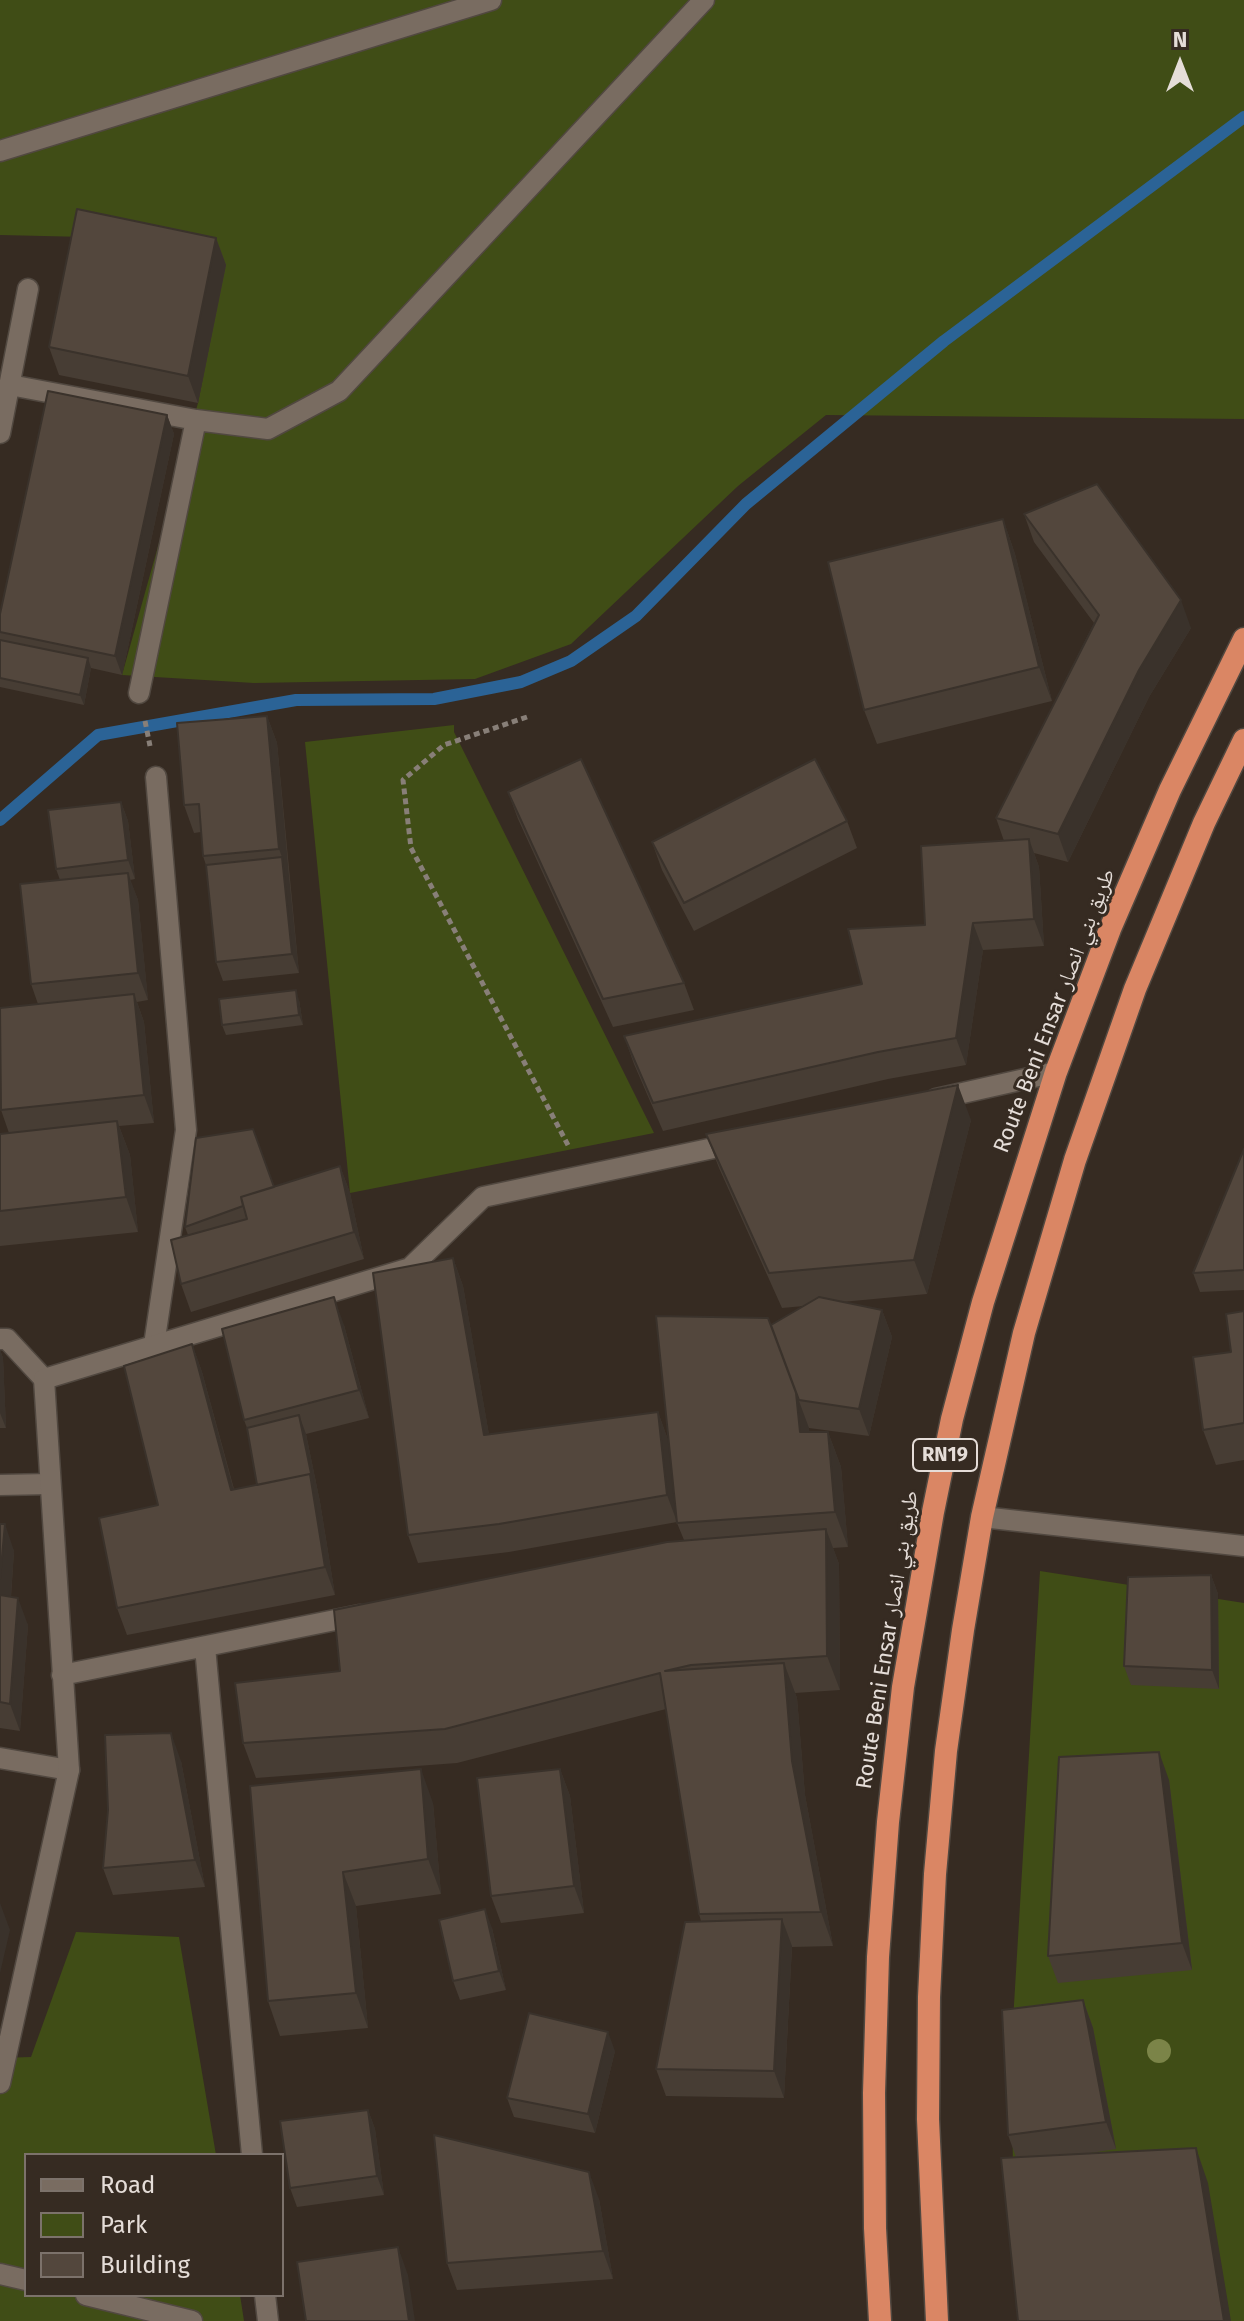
<!DOCTYPE html>
<html>
<head>
<meta charset="utf-8">
<style>
	body { margin:0 }
	#map { position:relative; width:1244px; height:2321px; overflow:hidden; background:#362b22; font-family:"Fira Sans",sans-serif }
	canvas { display:block }
	.legend { position:absolute; left:24px; top:2153px; width:260px; height:144px; box-sizing:border-box; background:#362b22; border:2px solid #7c726b; margin:0; padding:10px 14px; list-style:none; font-size:24px; color:#e5ddd8 }
	.legend li { display:flex; align-items:center; gap:16px; height:40px }
	.legend b { width:40px; border:2px solid #7c726b }
	.north { position:absolute; left:1140px; top:24px; width:80px; height:80px; -webkit-text-stroke:6px #362b22; paint-order:stroke; rotate:0deg; font-size:22px; font-weight:700; line-height:32px; text-align:center; color:#e5ddd8 }
	.north::after { content:''; display:block; margin:auto; width:28px; height:36px; background:#e5ddd8; clip-path:polygon(50% 0,100% 100%,50% 72%,0 100%) }
</style>
</head>
<body>
<div id="map">
<canvas width="1244" height="2321"></canvas>
<ul class="legend">
<li><b style="height:10px;background:#796c61"></b>Road</li>
<li><b style="height:22px;background:#404d16"></b>Park</li>
<li><b style="height:22px;background:#53473d"></b>Building</li>
</ul>
<div class="north">N</div>
</div>
<script>
const ctx = document.querySelector('canvas').getContext('2d');
ctx.lineJoin = 'round';
function fill(path, color) {
  ctx.fillStyle = color;
  ctx.fill(path, 'evenodd');
}
function poly(rows) {
  const path = new Path2D();
  for (const r of rows) {
    path.moveTo(r[0], r[1]);
    for (let i = 2; i < r.length; i += 2) path.lineTo(r[i], r[i + 1]);
  }
  return path;
}
function stroke(path, color, width, dash) {
  ctx.strokeStyle = color;
  ctx.lineWidth = width;
  ctx.lineCap = dash ? 'butt' : 'round';
  ctx.setLineDash(dash || []);
  ctx.stroke(path);
}
function label(font, color, halo, rows, align = 'center') {
  ctx.font = font + ' "Fira Sans","Noto Naskh Arabic",sans-serif';
  ctx.lineWidth = 6;
  ctx.setLineDash([]);
  ctx.textBaseline = 'middle';
  ctx.strokeStyle = halo;
  ctx.fillStyle = color;
  for (const [text, x, y, turn = 0] of rows) {
    ctx.save();
    ctx.translate(x, y);
    ctx.rotate((+turn || 0) * Math.PI / 180);
    ctx.textAlign = isNaN(turn) ? turn : align;
    if (halo) ctx.strokeText(text, 0, 0);
    ctx.fillText(text, 0, 0);
    ctx.restore();
  }
}
const green = poly([
	[0,0,1244,0,1244,419,826,415,738,486,571,644,475,679,254,683,122,675,198,403,225,266,87,237,0,235],
	[454,725,454,732,654,1133,350,1193,305,742],
	[1040,1571,1244,1603,1244,2321,1027,2321,1013,2192,1012,2038],
	[76,1932,179,1937,216,2155,26,2155,26,2295,240,2295,244,2321,0,2321,0,2058,31,2057]
]);
const stream = poly([
	[0,820,98,735,296,700,434,699,521,682,571,661,636,616,746,504,944,341,1244,117]
]);
const path = poly([
	[527,717,444,745,403,780,411,848,569,1147],
	[145,721,150,746]
]);
const service = poly([
	[10,385,196,420,268,429,339,391,704,0],
	[0,433,28,289],
	[139,693,196,420],
	[0,1339,7,1339,44,1379],
	[154,1345,186,1130,156,777],
	[0,1485,50,1484],
	[982,1517,1244,1546],
	[0,1758,69,1770]
]);
const minor = poly([
	[0,151,491,0],
	[936,1099,1056,1072],
	[205,1647,252,2155],
	[62,1675,360,1615],
	[0,2083,69,1770,44,1379,410,1268,483,1197,737,1143],
	[0,2274,26,2280],
	[86,2295,192,2321],
	[265,2295,268,2321]
]);
const trunk = poly([
	[880,2321,875,2228,874,2093,878,1957,888,1822,903,1687,933,1512,952,1419,983,1302,1056,1072,1110,929,1170,790,1244,639],
	[937,2321,928,2119,929,1997,935,1874,946,1751,963,1630,982,1517,1024,1333,1075,1160,1135,989,1204,823,1244,740]
]);
const trees = [
	[1159,2051]
];
const wall = poly([
	[216,238,226,265,198,403,59,375,49,347],
	[167,415,174,434,122,675,91,668,84,705,0,687,0,614],
	[1024,514,1191,628,1149,697,1068,862,1034,853,1039,867,1044,946,983,950,966,1065,888,1079,663,1131,634,1064,624,1036,862,984,925,925,1004,841,996,818,1094,623,1034,542],
	[1003,519,1015,554,1052,701,877,744,864,710],
	[267,716,277,743,299,973,223,981,216,962,206,865,203,856,201,832,194,833,184,805],
	[508,792,684,983,694,1010,613,1027,518,819],
	[121,802,128,821,135,879,130,880,138,900,148,1000,137,1002,144,1022,154,1123,119,1126,130,1155,138,1232,0,1246,0,1134,9,1133,1,1110,38,1004,31,984,60,880,56,869],
	[847,821,857,848,694,931,662,870,652,842],
	[299,1000,303,1025,226,1035,222,1025],
	[971,1120,927,1294,842,1302,882,1310,892,1337,869,1436,809,1428,809,1432,828,1432,841,1467,848,1547,833,1548,839,1564,840,1690,795,1693,797,1698,805,1795,833,1946,792,1947,784,2098,666,2096,656,2069,701,1921,699,1914,666,1709,457,1763,256,1778,243,1743,340,1671,684,1540,677,1523,771,1325,804,1306,782,1308,719,1168,706,1134],
	[1244,1149,1244,1290,1200,1292,1193,1273],
	[340,1166,350,1193,364,1259,191,1312,181,1284,188,1235,185,1227,274,1187],
	[453,1258,463,1286,489,1435,658,1412,668,1440,677,1522,509,1552,418,1563,408,1535],
	[1244,1311,1244,1460,1216,1465,1203,1430,1231,1352],
	[344,1325,369,1418,306,1434,320,1502,335,1595,127,1635,117,1608,158,1505,192,1344,202,1372,234,1489,257,1485,247,1428,244,1420],
	[0,1350,3,1358,6,1428,0,1428],
	[0,1524,14,1551,11,1597,28,1625,20,1731,0,1728],
	[1211,1575,1218,1594,1219,1689,1131,1685,1124,1666],
	[181,1761,205,1887,113,1895,103,1868],
	[560,1769,570,1796,584,1913,501,1923,491,1896],
	[1169,1780,1192,1970,1058,1983,1048,1956],
	[250,1786,433,1803,441,1894,356,1906,368,2028,280,2036,268,2001],
	[492,1928,506,1990,460,2000,453,1981],
	[1083,2000,1093,2028,1116,2149,1084,2154,1208,2183,1016,2157,1008,2135],
	[615,2051,595,2133,514,2117,507,2098],
	[368,2110,375,2129,384,2195,297,2207,290,2188],
	[599,2199,613,2279,457,2290,447,2263]
]);
const shadedWall = poly([
	[216,238,226,265,198,403,188,376],
	[167,415,174,434,122,675,115,656],
	[1003,519,1015,554,1052,701,1039,667],
	[1181,600,1191,628,1149,697,1068,862,1058,834,1139,670],
	[88,658,91,668,84,705,80,695],
	[267,716,277,743,289,876,279,849],
	[121,802,128,821,135,879,128,860],
	[1029,839,1039,867,1044,946,1034,919],
	[282,857,289,876,299,973,292,954],
	[128,873,138,900,148,1000,138,973],
	[973,923,983,950,966,1065,956,1038],
	[296,990,299,1000,303,1025,299,1015],
	[134,994,144,1022,154,1123,144,1095],
	[958,1085,971,1120,927,1294,914,1260],
	[117,1121,130,1155,138,1232,126,1197],
	[340,1166,350,1193,364,1259,354,1232],
	[453,1258,463,1286,494,1463,484,1435],
	[334,1297,344,1325,369,1418,359,1390],
	[882,1310,892,1337,869,1436,859,1409],
	[192,1344,202,1372,241,1517,231,1490],
	[0,1350,3,1358,6,1428,0,1413],
	[796,1393,809,1428,813,1467,800,1432],
	[658,1412,668,1440,677,1522,667,1495],
	[299,1415,306,1434,320,1502,335,1595,325,1567],
	[828,1432,841,1467,848,1547,835,1512],
	[5,1524,14,1551,9,1623,0,1599,0,1579],
	[826,1529,839,1564,840,1690,827,1656],
	[1211,1575,1218,1594,1219,1689,1212,1670],
	[18,1598,28,1625,20,1731,10,1704],
	[784,1663,797,1698,805,1795,833,1946,821,1912,792,1761],
	[171,1733,181,1761,205,1887,195,1860],
	[1159,1752,1169,1780,1192,1970,1182,1943],
	[421,1769,433,1803,441,1894,428,1859],
	[560,1769,570,1796,584,1913,574,1886],
	[343,1872,356,1906,368,2028,356,1993],
	[0,1903,10,1930,0,1973],
	[485,1909,492,1928,506,1990,499,1971],
	[782,1919,792,1946,784,2098,774,2071],
	[1083,2000,1093,2028,1116,2149,1106,2122],
	[608,2032,615,2051,595,2133,588,2114],
	[368,2110,375,2129,384,2195,377,2176],
	[1196,2148,1208,2183,1231,2321,1224,2321],
	[589,2172,599,2199,613,2279,603,2251],
	[398,2247,408,2275,415,2321,409,2321]
]);
const building = poly([
	[77,209,216,238,188,376,49,347,77,209],
	[48,391,167,415,115,656,0,632,0,614,48,391],
	[1097,484,1181,600,1139,670,1058,834,996,818,1099,615,1024,514,1097,484],
	[1003,519,1039,667,864,710,828,562,1003,519],
	[0,640,88,658,80,695,0,678,0,640],
	[267,716,279,849,203,856,199,804,184,805,177,723,267,716],
	[581,759,684,983,603,999,508,792,581,759],
	[815,759,847,821,684,903,652,842,815,759],
	[121,802,128,860,56,869,48,810,121,802],
	[1029,839,1034,919,973,923,956,1038,878,1052,653,1103,624,1036,862,984,848,929,925,925,921,846,1029,839],
	[282,857,292,954,216,962,206,865,282,857],
	[128,873,138,973,31,984,20,884,128,873],
	[296,990,299,1015,222,1025,219,999,296,990],
	[134,994,144,1095,1,1110,0,1008,134,994],
	[958,1085,914,1260,769,1273,706,1134,958,1085],
	[117,1121,126,1197,0,1211,0,1134,117,1121],
	[253,1129,274,1187,241,1197,243,1206,185,1227,196,1138,253,1129],
	[1244,1149,1244,1270,1193,1273,1244,1149],
	[340,1166,354,1232,181,1284,171,1240,247,1219,241,1197,340,1166],
	[453,1258,484,1435,658,1412,667,1495,499,1524,408,1535,373,1273,453,1258],
	[334,1297,359,1390,244,1420,222,1329,334,1297],
	[819,1297,882,1310,859,1409,799,1400,771,1325,819,1297],
	[1244,1311,1244,1423,1203,1430,1193,1357,1231,1352,1226,1314,1244,1311],
	[656,1316,768,1318,796,1393,800,1432,828,1432,835,1512,677,1523,656,1316],
	[192,1344,231,1490,310,1474,325,1567,117,1608,99,1518,158,1505,124,1366,192,1344],
	[299,1415,313,1483,310,1474,257,1485,247,1428,299,1415],
	[0,1524,5,1524,0,1579,0,1524],
	[826,1529,827,1656,691,1665,665,1671,784,1663,792,1761,821,1912,699,1914,660,1673,445,1729,243,1743,235,1683,340,1671,334,1610,667,1542,826,1529],
	[1211,1575,1212,1670,1124,1666,1128,1577,1211,1575],
	[0,1595,18,1598,10,1704,0,1702,0,1595],
	[171,1733,195,1860,103,1868,108,1810,105,1735,171,1733],
	[1159,1752,1182,1943,1048,1956,1059,1757,1159,1752],
	[421,1769,428,1859,343,1872,356,1993,268,2001,250,1786,421,1769],
	[560,1769,574,1886,491,1896,477,1778,560,1769],
	[485,1909,499,1971,453,1981,439,1920,485,1909],
	[782,1919,774,2071,656,2069,685,1922,782,1919],
	[1083,2000,1106,2122,1008,2135,1002,2010,1083,2000],
	[529,2013,608,2032,588,2114,507,2098,529,2013],
	[368,2110,377,2176,290,2188,280,2121,368,2110],
	[434,2135,589,2172,603,2251,447,2263,434,2135],
	[1196,2148,1224,2321,1018,2321,1001,2158,1196,2148],
	[398,2247,409,2321,306,2321,297,2262,398,2247]
]);
const shields = [
	[945,1455,64]
];
const shieldNames = [
	["RN19",945,1455]
];
const streetNames = [
	["Route Beni Ensar طريق بني انصار",1055,1011,-69],
	["Route Beni Ensar طريق بني انصار",888,1640,-81]
];
fill(green, '#404d16');
stroke(stream, '#2b6396', 12);
stroke(service, '#514840', 23);
stroke(minor, '#514840', 23);
stroke(trunk, '#514840', 25);
stroke(path, '#887f78', 5, [6, 4]);
stroke(service, '#796c61', 20);
stroke(minor, '#796c61', 20);
stroke(trunk, '#da8664', 22);
ctx.fillStyle = '#7b8448';
for (const [x, y] of trees) {
  ctx.beginPath();
  ctx.arc(x, y, 12, 0, 2 * Math.PI);
  ctx.fill();
}
fill(wall, '#473d34');
fill(shadedWall, '#3a322b');
fill(building, '#53473d');
stroke(building, '#3a322b', 2);
for (const [x, y, w] of shields) {
  const box = new Path2D();
  box.roundRect(x - w / 2, y - 16, w, 32, 6);
  ctx.fillStyle = '#362b22';
  ctx.fill(box);
  stroke(box, '#e5ddd8', 2);
}
label('bold 20px', '#e5ddd8', null, shieldNames);
label('22px', '#e5ddd8', '#362b22', streetNames);
</script>
</body>
</html>
